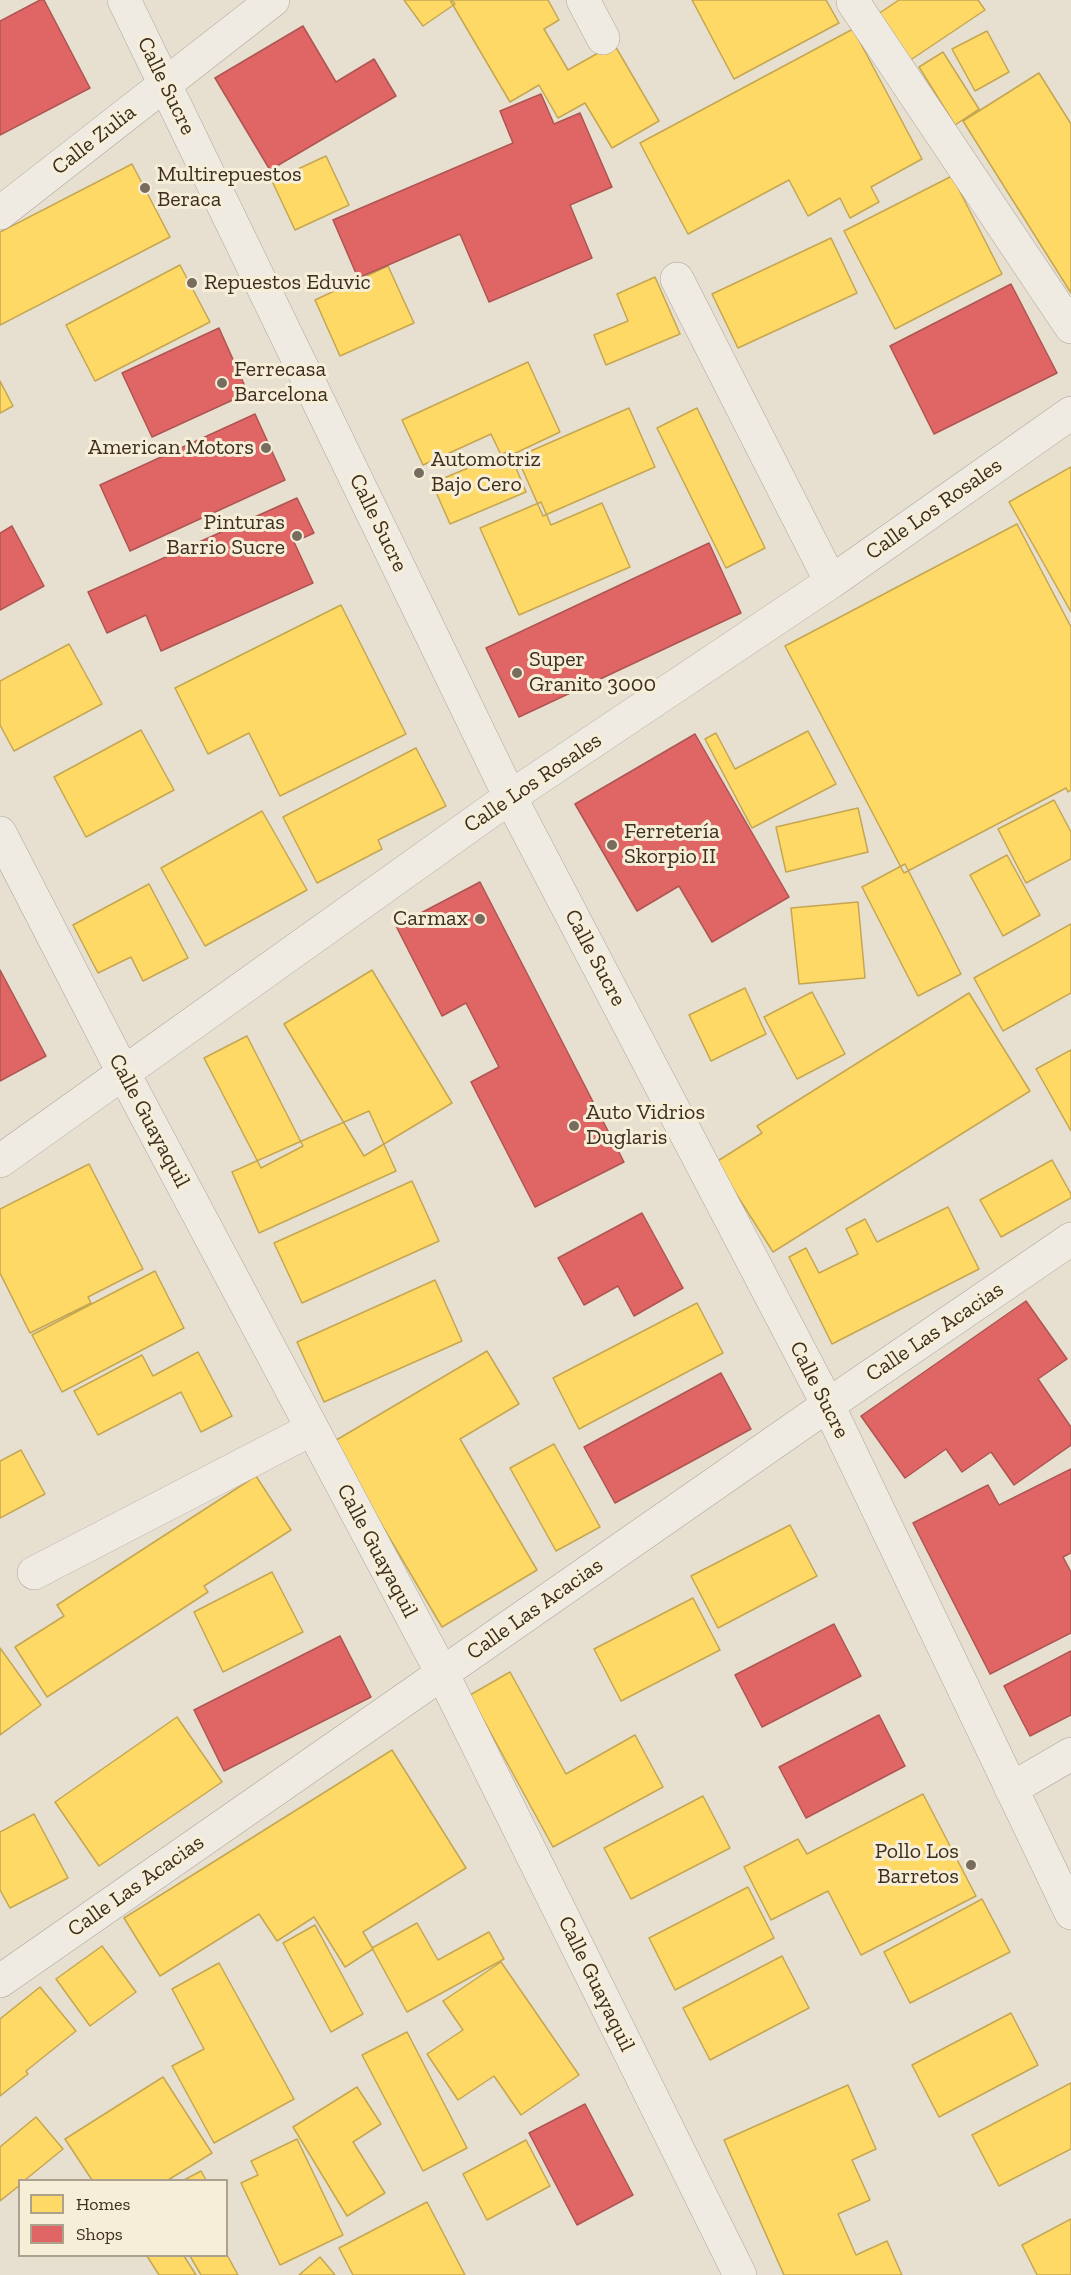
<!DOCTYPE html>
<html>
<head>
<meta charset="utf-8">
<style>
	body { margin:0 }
	#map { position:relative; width:1071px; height:2275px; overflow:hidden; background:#e7e0d1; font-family:"Zilla Slab",serif }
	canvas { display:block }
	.legend { position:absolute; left:18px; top:2179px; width:210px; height:78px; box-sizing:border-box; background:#f7eed8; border:2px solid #ada18e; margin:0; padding:8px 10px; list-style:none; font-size:18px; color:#3d2e20 }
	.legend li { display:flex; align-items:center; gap:12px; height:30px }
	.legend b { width:30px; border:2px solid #ada18e }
</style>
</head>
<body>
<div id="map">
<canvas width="1071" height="2275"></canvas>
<ul class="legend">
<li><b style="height:16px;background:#ffd966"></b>Homes</li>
<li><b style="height:16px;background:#e06666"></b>Shops</li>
</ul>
</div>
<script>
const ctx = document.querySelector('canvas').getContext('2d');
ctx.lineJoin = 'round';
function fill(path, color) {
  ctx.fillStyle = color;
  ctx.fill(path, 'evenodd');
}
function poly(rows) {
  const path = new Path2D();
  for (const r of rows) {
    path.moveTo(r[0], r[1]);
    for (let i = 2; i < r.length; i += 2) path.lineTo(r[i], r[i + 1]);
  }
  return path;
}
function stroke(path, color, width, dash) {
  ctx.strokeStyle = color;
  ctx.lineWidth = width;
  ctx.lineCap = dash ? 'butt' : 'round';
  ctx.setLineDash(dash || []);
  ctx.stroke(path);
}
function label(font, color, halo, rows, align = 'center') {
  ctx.font = font + ' "Zilla Slab",serif';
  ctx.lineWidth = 6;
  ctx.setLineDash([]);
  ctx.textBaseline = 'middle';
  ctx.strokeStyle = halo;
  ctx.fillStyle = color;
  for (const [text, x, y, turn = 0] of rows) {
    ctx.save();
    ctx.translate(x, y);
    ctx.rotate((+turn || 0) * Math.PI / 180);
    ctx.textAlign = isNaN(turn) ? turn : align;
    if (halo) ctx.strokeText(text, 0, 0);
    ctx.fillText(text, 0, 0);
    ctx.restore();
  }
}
const homes = poly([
	[404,0,452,0,455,4,423,26,404,0],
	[450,0,548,0,559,20,544,29,568,70,614,44,659,121,612,148,585,103,558,118,539,85,510,102,450,0],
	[692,0,826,0,839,23,734,79,692,0],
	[899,0,978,0,985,10,909,61,878,14,899,0],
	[853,29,922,159,871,187,879,202,850,218,840,198,808,216,789,180,688,234,640,143,853,29],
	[987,31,1009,72,975,91,952,49,987,31],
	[943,52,979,109,955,125,919,67,943,52],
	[1039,73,1071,124,1071,293,963,121,1039,73],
	[326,156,349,205,295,230,272,181,326,156],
	[132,164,170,237,0,325,0,232,132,164],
	[952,176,1002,274,895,329,844,231,952,176],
	[831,238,857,293,738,348,712,294,831,238],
	[180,265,210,322,95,381,66,325,180,265],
	[388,266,414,323,340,356,315,300,388,266],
	[655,277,680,334,606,365,594,335,628,321,617,294,655,277],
	[528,362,560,432,503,459,491,434,423,465,402,420,528,362],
	[0,381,13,406,0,413,0,381],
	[629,408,655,467,543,516,517,457,629,408],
	[697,408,765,548,726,568,657,428,697,408],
	[509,451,526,492,450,524,432,483,509,451],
	[1071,467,1071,612,1009,502,1071,467],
	[541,502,551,525,602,503,630,567,519,615,480,528,541,502],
	[1017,524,1071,627,1071,790,1068,792,1066,788,904,873,785,646,1017,524],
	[341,605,406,734,280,796,249,733,208,754,175,688,341,605],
	[69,644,102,704,14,751,0,725,0,681,69,644],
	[141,730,174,790,86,837,54,777,141,730],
	[808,731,836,784,752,828,705,739,716,733,735,769,808,731],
	[416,748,446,806,378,840,382,849,317,883,283,817,416,748],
	[1054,800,1071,832,1071,859,1026,883,998,829,1054,800],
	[858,808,868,852,786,872,776,827,858,808],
	[262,811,307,890,205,946,161,868,262,811],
	[1007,855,1040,915,1003,936,970,875,1007,855],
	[905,864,961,974,918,996,862,887,905,864],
	[149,884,188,958,143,981,131,957,98,973,73,925,149,884],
	[858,902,865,978,799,984,791,908,858,902],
	[1071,924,1071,993,1003,1031,974,978,1071,924],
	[372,970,452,1103,364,1156,284,1024,372,970],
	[745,988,766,1034,711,1061,689,1015,745,988],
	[812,992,845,1054,797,1079,764,1017,812,992],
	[969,993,1030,1091,773,1252,716,1162,762,1133,757,1126,969,993],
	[247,1036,303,1146,261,1168,204,1058,247,1036],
	[1071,1050,1071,1131,1036,1069,1071,1050],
	[369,1111,396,1171,259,1233,232,1172,369,1111],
	[1052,1160,1071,1194,1071,1198,1001,1237,980,1200,1052,1160],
	[89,1164,143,1269,88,1297,91,1303,30,1333,0,1273,0,1209,89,1164],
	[412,1181,439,1241,302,1303,274,1243,412,1181],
	[948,1207,979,1269,832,1344,789,1257,806,1248,819,1273,858,1254,846,1229,865,1219,877,1242,948,1207],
	[155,1271,184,1328,62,1392,32,1335,155,1271],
	[435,1280,462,1341,324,1402,297,1342,435,1280],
	[697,1303,723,1353,579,1429,553,1378,697,1303],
	[487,1351,519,1404,460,1439,537,1570,442,1627,333,1442,487,1351],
	[198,1352,232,1416,201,1432,181,1392,98,1435,74,1391,142,1355,153,1376,198,1352],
	[554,1444,600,1527,556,1551,510,1468,554,1444],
	[21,1450,45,1494,0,1518,0,1461,21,1450],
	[256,1476,291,1530,204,1586,208,1592,47,1697,15,1647,64,1616,57,1605,256,1476],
	[790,1525,817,1576,718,1628,691,1576,790,1525],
	[272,1572,303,1632,223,1672,194,1612,272,1572],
	[693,1598,720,1650,621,1701,594,1649,693,1598],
	[0,1648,41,1705,0,1735,0,1648],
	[510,1672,566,1774,635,1735,663,1787,553,1847,470,1695,510,1672],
	[177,1717,222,1782,99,1866,55,1802,177,1717],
	[392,1750,466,1868,363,1932,373,1949,345,1967,314,1917,277,1941,259,1914,160,1976,124,1918,392,1750],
	[923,1794,976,1896,861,1955,828,1891,771,1920,744,1867,798,1839,807,1854,923,1794],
	[703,1796,730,1848,631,1899,604,1848,703,1796],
	[34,1814,68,1878,10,1908,0,1890,0,1832,34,1814],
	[748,1887,774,1938,675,1990,649,1938,748,1887],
	[982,1899,1010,1952,910,2003,884,1952,982,1899],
	[417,1923,438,1960,489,1932,504,1959,407,2012,372,1948,417,1923],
	[315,1925,363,2014,331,2032,283,1943,315,1925],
	[102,1946,136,1992,90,2026,56,1979,102,1946],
	[782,1956,809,2008,710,2060,683,2008,782,1956],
	[501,1962,579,2075,521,2115,494,2076,458,2100,427,2054,463,2030,443,2001,501,1962],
	[219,1963,294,2099,214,2143,172,2066,204,2049,172,1989,219,1963],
	[40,1987,76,2031,26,2071,28,2074,0,2096,0,2019,40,1987],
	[1011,2013,1038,2065,939,2117,912,2065,1011,2013],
	[407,2032,467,2148,423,2171,362,2055,407,2032],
	[163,2077,212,2153,168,2180,92,2180,65,2139,163,2077],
	[1071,2083,1071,2149,999,2186,972,2135,1071,2083],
	[848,2085,876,2149,852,2160,870,2200,838,2214,856,2255,887,2241,902,2275,784,2275,724,2140,848,2085],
	[357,2087,381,2124,353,2142,385,2193,347,2216,293,2127,357,2087],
	[36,2117,63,2149,25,2180,20,2180,20,2185,0,2201,0,2147,36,2117],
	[297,2139,343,2235,280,2265,241,2183,258,2175,251,2161,297,2139],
	[526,2140,550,2186,487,2220,463,2174,526,2140],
	[201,2171,206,2180,184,2180,201,2171],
	[427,2202,465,2275,353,2275,339,2248,427,2202],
	[1071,2219,1071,2275,1037,2275,1022,2245,1071,2219],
	[226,2253,238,2275,201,2275,190,2256,226,2256,226,2253],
	[147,2256,184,2256,196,2275,159,2275,147,2256],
	[320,2257,335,2275,299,2275,320,2257]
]);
const shops = poly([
	[40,0,44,0,90,88,0,135,0,21,40,0],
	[303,26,336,82,374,59,396,96,270,170,215,78,303,26],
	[541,94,554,124,580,113,612,187,570,205,592,258,489,302,460,234,358,278,333,220,513,143,500,111,541,94],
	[1011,284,1057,373,934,434,890,346,1011,284],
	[219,328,248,393,152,437,122,373,219,328],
	[255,414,285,480,130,551,100,485,255,414],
	[297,498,314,533,294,542,313,583,161,651,146,615,107,633,88,592,297,498],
	[12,526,44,586,0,610,0,533,12,526],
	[709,543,741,613,519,717,486,648,709,543],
	[695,734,789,897,712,942,679,886,637,911,575,804,695,734],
	[480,882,624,1162,535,1207,471,1082,499,1067,466,1003,442,1016,396,926,480,882],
	[0,970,46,1056,0,1081,0,970],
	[642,1213,683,1288,634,1316,618,1286,584,1305,558,1258,642,1213],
	[1026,1301,1067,1359,1038,1379,1071,1427,1071,1445,1014,1485,991,1452,962,1472,946,1449,905,1478,861,1416,1026,1301],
	[721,1373,751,1429,615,1503,584,1447,721,1373],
	[1071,1469,1071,1553,1063,1557,1071,1572,1071,1633,990,1674,913,1523,988,1485,999,1505,1071,1469],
	[834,1624,861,1676,762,1727,735,1675,834,1624],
	[340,1636,371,1697,224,1771,194,1710,340,1636],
	[1071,1651,1071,1715,1030,1736,1004,1686,1071,1651],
	[879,1715,905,1766,806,1818,779,1767,879,1715],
	[585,2104,633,2195,577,2225,529,2133,585,2104]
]);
const minor = poly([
	[124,0,510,797,828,1405,1071,1913],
	[583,0,603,38],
	[853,2,1071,327],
	[0,213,273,0],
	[677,279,831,582],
	[0,833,124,1074,442,1673,740,2275],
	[0,1161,510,797,831,582,1071,413],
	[34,1573,312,1429],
	[1011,1789,1071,1754],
	[0,1981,828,1405,1071,1239]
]);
const markers = [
	[145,188,6,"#786c5e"],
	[192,283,6,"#786c5e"],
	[222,383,6,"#786c5e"],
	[266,448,6,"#786c5e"],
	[419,473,6,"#786c5e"],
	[297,536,6,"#786c5e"],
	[517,673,6,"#786c5e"],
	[612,845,6,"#786c5e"],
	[480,919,6,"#786c5e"],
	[574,1126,6,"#786c5e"],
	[971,1865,6,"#786c5e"]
];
const streetNames = [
	["Calle Sucre",166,86,64],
	["Calle Zulia",94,140,-38],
	["Calle Los Rosales",934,509,-35],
	["Calle Sucre",378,523,64],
	["Calle Los Rosales",533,783,-34],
	["Calle Sucre",595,958,62],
	["Calle Guayaquil",149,1121,62],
	["Calle Las Acacias",935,1332,-34],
	["Calle Sucre",819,1390,63],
	["Calle Guayaquil",377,1551,62],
	["Calle Las Acacias",535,1609,-35],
	["Calle Las Acacias",136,1886,-35],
	["Calle Guayaquil",596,1984,64]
];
const poiNames = [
	["Multirepuestos",157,175],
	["Beraca",157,200],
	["Repuestos Eduvic",204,283],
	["Ferrecasa",234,370],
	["Barcelona",234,395],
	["American Motors",254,448,"right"],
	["Automotriz",431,460],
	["Bajo Cero",431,485],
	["Pinturas",285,523,"right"],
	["Barrio Sucre",285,548,"right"],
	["Super",529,660],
	["Granito 3000",529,685],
	["Ferretería",624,832],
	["Skorpio II",624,857],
	["Carmax",468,919,"right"],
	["Auto Vidrios",586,1113],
	["Duglaris",586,1138],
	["Pollo Los",959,1852,"right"],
	["Barretos",959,1877,"right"]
];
fill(homes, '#ffd966');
stroke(homes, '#c5a651', 1.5);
fill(shops, '#e06666');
stroke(shops, '#af5551', 1.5);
stroke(minor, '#ada599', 34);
stroke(minor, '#efebe3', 33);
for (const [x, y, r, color] of markers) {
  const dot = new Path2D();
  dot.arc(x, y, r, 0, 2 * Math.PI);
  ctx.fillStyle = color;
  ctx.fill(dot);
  stroke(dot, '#f7eed8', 2);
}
label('22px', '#3d2e20', '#f7eed8', streetNames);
label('22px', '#3d2e20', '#f7eed8', poiNames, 'left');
</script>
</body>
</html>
